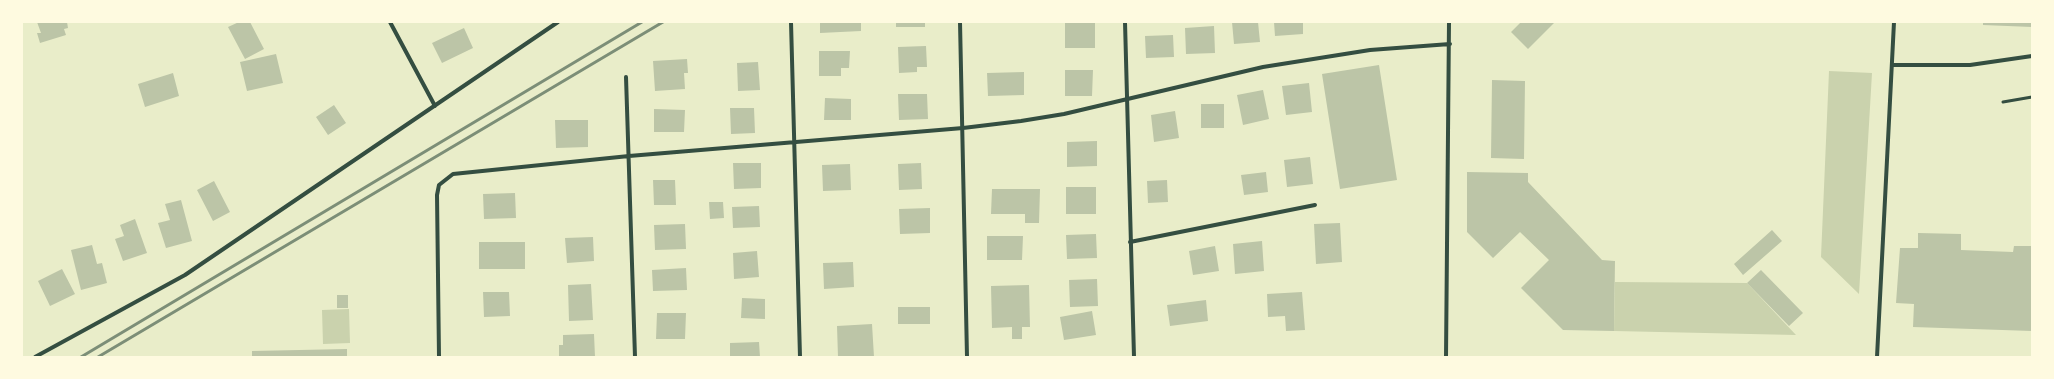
<!DOCTYPE html>
<html>
<head>
<meta charset="utf-8">
<style>
	body { margin:0 }
	#map { position:relative; width:2054px; height:379px; overflow:hidden; background:#e9edc9; font-family:"Space Grotesk",sans-serif }
	canvas { display:block }
	.frame { position:absolute; inset:0; border:23px solid #fefae0; pointer-events:none }
</style>
</head>
<body>
<div id="map">
<canvas width="2054" height="379"></canvas>
<div class="frame"></div>
</div>
<script>
const ctx = document.querySelector('canvas').getContext('2d');
ctx.lineJoin = 'round';
function fill(path, color) {
  ctx.fillStyle = color;
  ctx.fill(path, 'evenodd');
}
function poly(rows) {
  const path = new Path2D();
  for (const r of rows) {
    path.moveTo(r[0], r[1]);
    for (let i = 2; i < r.length; i += 2) path.lineTo(r[i], r[i + 1]);
  }
  return path;
}
function stroke(path, color, width, dash) {
  ctx.strokeStyle = color;
  ctx.lineWidth = width;
  ctx.lineCap = dash ? 'butt' : 'round';
  ctx.setLineDash(dash || []);
  ctx.stroke(path);
}
const green = poly([
	[1829,71,1872,73,1859,294,1821,257],
	[1615,282,1747,283,1796,335,1614,331],
	[349,309,350,343,323,344,322,310]
]);
const building = poly([
	[37,22,67,22,68,28,64,29,66,35,40,43,37,33,41,33],
	[239,22,250,22,264,49,245,59,228,27],
	[820,22,861,22,861,31,820,33],
	[896,22,925,22,925,27,896,27],
	[1232,22,1258,22,1260,42,1234,44],
	[1274,22,1303,22,1303,34,1275,36],
	[1521,22,1555,22,1528,49,1511,32],
	[1983,22,2032,22,2032,27,1983,25],
	[1065,23,1095,23,1095,48,1065,48],
	[1214,26,1215,53,1186,54,1185,28],
	[464,28,473,48,442,63,432,43],
	[1173,35,1174,57,1146,58,1145,36],
	[926,46,927,67,917,67,917,72,899,73,898,47],
	[819,51,850,51,849,68,841,68,841,76,819,76],
	[276,54,283,83,247,91,240,62],
	[687,59,688,73,684,73,685,89,655,91,653,61],
	[758,62,760,90,738,91,737,63],
	[1379,65,1397,180,1340,189,1322,74],
	[1065,70,1093,70,1092,96,1065,96],
	[1024,72,1024,95,988,96,987,73],
	[173,73,179,96,145,107,138,84],
	[1492,80,1525,81,1524,159,1491,158],
	[1309,83,1312,112,1286,115,1282,86],
	[1263,90,1269,119,1243,125,1237,95],
	[898,94,927,94,928,119,899,120],
	[825,98,851,99,851,120,824,120],
	[1201,104,1224,104,1224,128,1201,128],
	[334,105,346,123,328,135,316,117],
	[730,108,754,108,755,133,731,134],
	[654,109,685,110,684,132,654,132],
	[1175,111,1179,138,1154,142,1151,115],
	[555,120,588,120,588,147,556,148],
	[1097,141,1097,166,1067,167,1067,142],
	[1310,157,1313,184,1287,187,1284,160],
	[733,163,761,163,761,188,734,189],
	[921,163,922,189,899,190,898,164],
	[850,164,851,190,823,191,822,165],
	[1266,172,1268,192,1244,195,1241,175],
	[1467,172,1528,173,1528,182,1602,260,1615,261,1614,331,1563,330,1521,288,1549,260,1520,232,1493,258,1467,232],
	[653,180,675,180,676,205,654,205],
	[1167,180,1168,202,1148,203,1147,181],
	[214,181,230,212,213,221,197,190],
	[1066,187,1096,187,1096,214,1066,214],
	[992,189,1040,189,1039,223,1025,223,1025,214,991,214],
	[515,193,516,218,484,219,483,194],
	[181,200,192,241,166,248,158,223,170,220,165,204],
	[709,202,723,202,724,218,710,219],
	[759,206,760,227,733,228,732,207],
	[930,208,930,233,900,234,899,209],
	[135,219,147,253,123,261,115,239,124,236,120,225],
	[1340,223,1342,262,1316,264,1314,224],
	[685,224,686,249,655,250,654,225],
	[1772,230,1782,241,1743,275,1734,264],
	[1918,233,1961,234,1961,250,2013,252,2014,246,2032,246,2032,331,1913,327,1914,304,1896,303,1900,248,1918,248],
	[1096,234,1097,258,1067,259,1066,235],
	[987,236,1023,236,1022,260,987,260],
	[593,237,594,261,567,263,565,238],
	[1262,241,1264,271,1235,274,1233,244],
	[479,242,525,242,525,269,479,269],
	[92,245,97,264,102,263,107,283,81,290,71,250],
	[1215,246,1219,271,1193,275,1189,251],
	[757,251,759,277,734,279,733,253],
	[853,262,854,287,824,289,823,263],
	[686,268,687,290,653,291,652,270],
	[62,269,75,294,50,306,38,281],
	[1761,270,1803,313,1789,326,1747,283],
	[1097,279,1098,306,1070,307,1069,280],
	[591,284,593,320,569,321,568,285],
	[1029,285,1030,327,1022,327,1022,339,1012,339,1012,327,992,328,991,286],
	[483,292,509,292,510,316,484,317],
	[1302,292,1305,330,1286,331,1285,316,1268,317,1267,294],
	[337,295,348,295,348,308,337,308],
	[742,298,765,299,765,319,741,318],
	[1206,300,1208,321,1170,326,1167,305],
	[898,307,930,307,930,324,898,324],
	[1092,311,1096,335,1064,340,1060,317],
	[657,313,686,313,685,339,656,339],
	[872,324,874,357,838,357,837,326],
	[594,334,595,357,559,357,559,345,563,345,563,335],
	[759,342,760,357,730,357,730,343],
	[347,349,347,357,252,357,252,351]
]);
const service = poly([
	[2003,102,2032,97]
]);
const minor = poly([
	[390,22,435,106],
	[791,22,800,357],
	[960,22,967,357],
	[1125,22,1134,357],
	[1892,65,1970,65,2032,56],
	[626,77,635,357],
	[1130,242,1315,205],
	[35,357,185,275,558,22],
	[439,357,437,195,439,185,453,174,629,156,963,128,1021,121,1064,114,1263,67,1370,50,1450,44],
	[1446,357,1449,22],
	[1877,357,1894,22]
]);
const rail = poly([
	[81,357,642,22],
	[98,357,663,22]
]);
fill(green, '#cad2ad');
fill(building, '#bcc5a7');
stroke(service, '#344e41', 3);
stroke(minor, '#344e41', 4);
stroke(rail, '#7c8e77', 3);
</script>
</body>
</html>
